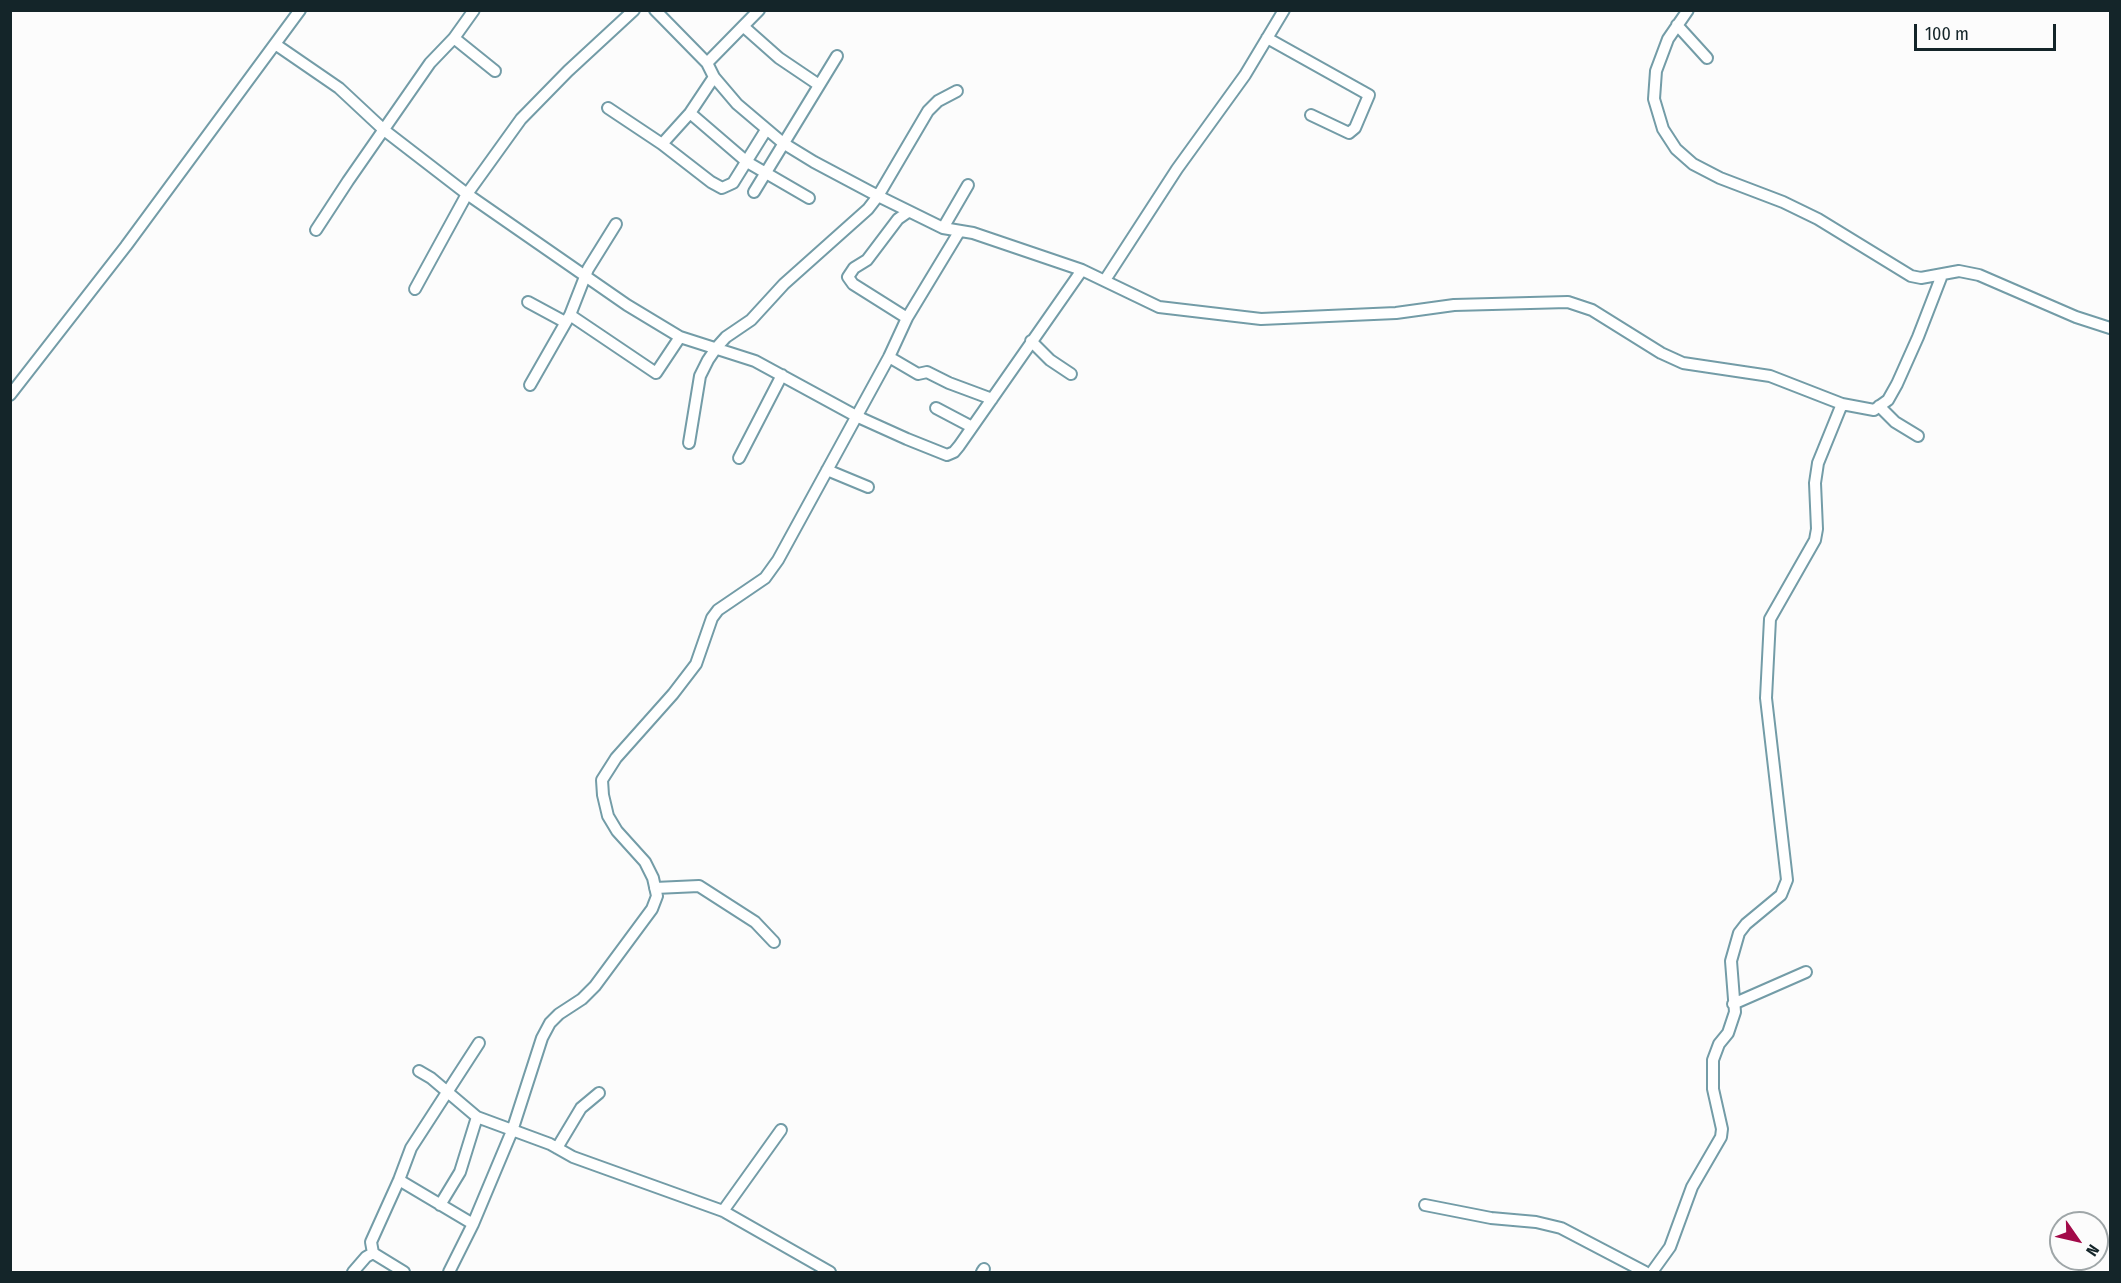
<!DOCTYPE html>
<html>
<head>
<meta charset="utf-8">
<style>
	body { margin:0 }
	#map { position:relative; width:2121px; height:1283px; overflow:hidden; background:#fcfcfc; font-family:"Fira Sans Condensed",sans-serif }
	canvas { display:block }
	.frame { position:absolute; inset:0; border:12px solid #142529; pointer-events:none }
	.north { position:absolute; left:2049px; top:1211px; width:60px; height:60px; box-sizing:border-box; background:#fcfcfc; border:2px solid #9fa6a8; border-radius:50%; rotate:124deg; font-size:16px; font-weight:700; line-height:24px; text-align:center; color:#142529 }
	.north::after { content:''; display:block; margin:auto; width:21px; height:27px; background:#a20a49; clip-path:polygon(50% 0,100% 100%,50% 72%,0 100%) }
	.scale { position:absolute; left:1914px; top:24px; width:142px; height:27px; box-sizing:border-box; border:3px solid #142529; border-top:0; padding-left:8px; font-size:18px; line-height:21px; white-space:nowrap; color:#142529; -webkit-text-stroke:4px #fcfcfc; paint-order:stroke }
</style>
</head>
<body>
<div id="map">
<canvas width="2121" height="1283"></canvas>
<div class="frame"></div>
<div class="north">N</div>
<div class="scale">100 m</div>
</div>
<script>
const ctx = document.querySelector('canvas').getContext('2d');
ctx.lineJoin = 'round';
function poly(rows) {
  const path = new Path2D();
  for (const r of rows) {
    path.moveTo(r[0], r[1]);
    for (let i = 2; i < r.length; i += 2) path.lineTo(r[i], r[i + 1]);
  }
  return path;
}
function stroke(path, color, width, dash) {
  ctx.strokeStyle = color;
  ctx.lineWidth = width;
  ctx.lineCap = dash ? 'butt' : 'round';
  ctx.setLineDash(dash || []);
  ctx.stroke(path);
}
const minor = poly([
	[655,10,707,63,714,77,737,104,783,143,814,162,878,196,943,228,973,233,1082,270,1159,307,1261,319,1396,313,1454,305,1568,302,1592,310,1661,353,1683,363,1770,376,1842,404,1874,410,1888,400,1897,384,1918,337,1942,275],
	[1688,10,1668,39,1656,71,1654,99,1663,129,1676,149,1693,164,1720,178,1783,202,1818,219,1911,276,1921,278,1959,271,1979,275,2076,317,2110,328],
	[1677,25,1707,58],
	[744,27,779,58,819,85],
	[454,38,495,71],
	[1267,38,1369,95,1355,128,1349,133,1311,115],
	[275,44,339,88,384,130,467,194,627,305,680,337,755,361,856,416,907,439,947,455,954,452,959,446,1082,270],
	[707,63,759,10],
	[608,108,662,144,711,182,722,188,733,183,766,130],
	[690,113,747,162,809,198],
	[662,144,690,113,714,77],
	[754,192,837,56],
	[943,228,968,185],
	[316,230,348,181,430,63,454,38,474,10],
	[1105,280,1177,169,1245,75,1284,10],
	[415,289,467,194,521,119,568,71,634,10],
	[528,302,565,322],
	[570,315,656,373,680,337],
	[907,318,853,284,848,277,854,268,867,260,898,219,908,212],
	[1031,341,1050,360,1071,374],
	[889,357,918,374,927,372,949,383,992,399],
	[530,385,570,315,588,269,616,224],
	[10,395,126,246,300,10],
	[1879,406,1895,422,1918,436],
	[936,408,972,427],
	[689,443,700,376,708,360,717,347,726,337,751,320,784,284,868,209,878,196,928,111,938,101,957,91],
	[739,458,782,375],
	[827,470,868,487],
	[655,888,699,886,755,922,774,942],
	[1733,1004,1806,972],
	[419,1071,431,1078,477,1117,550,1144,573,1157,723,1211,830,1272],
	[557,1148,581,1108,599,1093],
	[399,1180,473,1224],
	[440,1205,460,1172,477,1117],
	[1425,1205,1491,1218,1536,1222,1561,1228,1645,1272],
	[723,1211,781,1130],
	[353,1272,366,1257,373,1253],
	[404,1272,373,1253,371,1242,399,1180,411,1148,479,1043],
	[449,1272,473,1224,512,1131,542,1038,550,1023,559,1014,582,999,595,986,652,909,657,896,653,878,645,862,617,831,608,816,603,795,602,780,616,758,673,694,696,664,712,618,718,610,765,578,778,560,889,357,907,318,959,232],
	[982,1272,984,1269],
	[1652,1272,1670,1247,1692,1187,1721,1137,1722,1129,1713,1089,1713,1060,1719,1044,1728,1033,1735,1012,1731,961,1739,933,1746,924,1781,895,1787,880,1766,698,1770,619,1815,540,1817,529,1815,483,1818,463,1842,404]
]);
stroke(minor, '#739ca7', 14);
stroke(minor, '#fff', 10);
</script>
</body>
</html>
